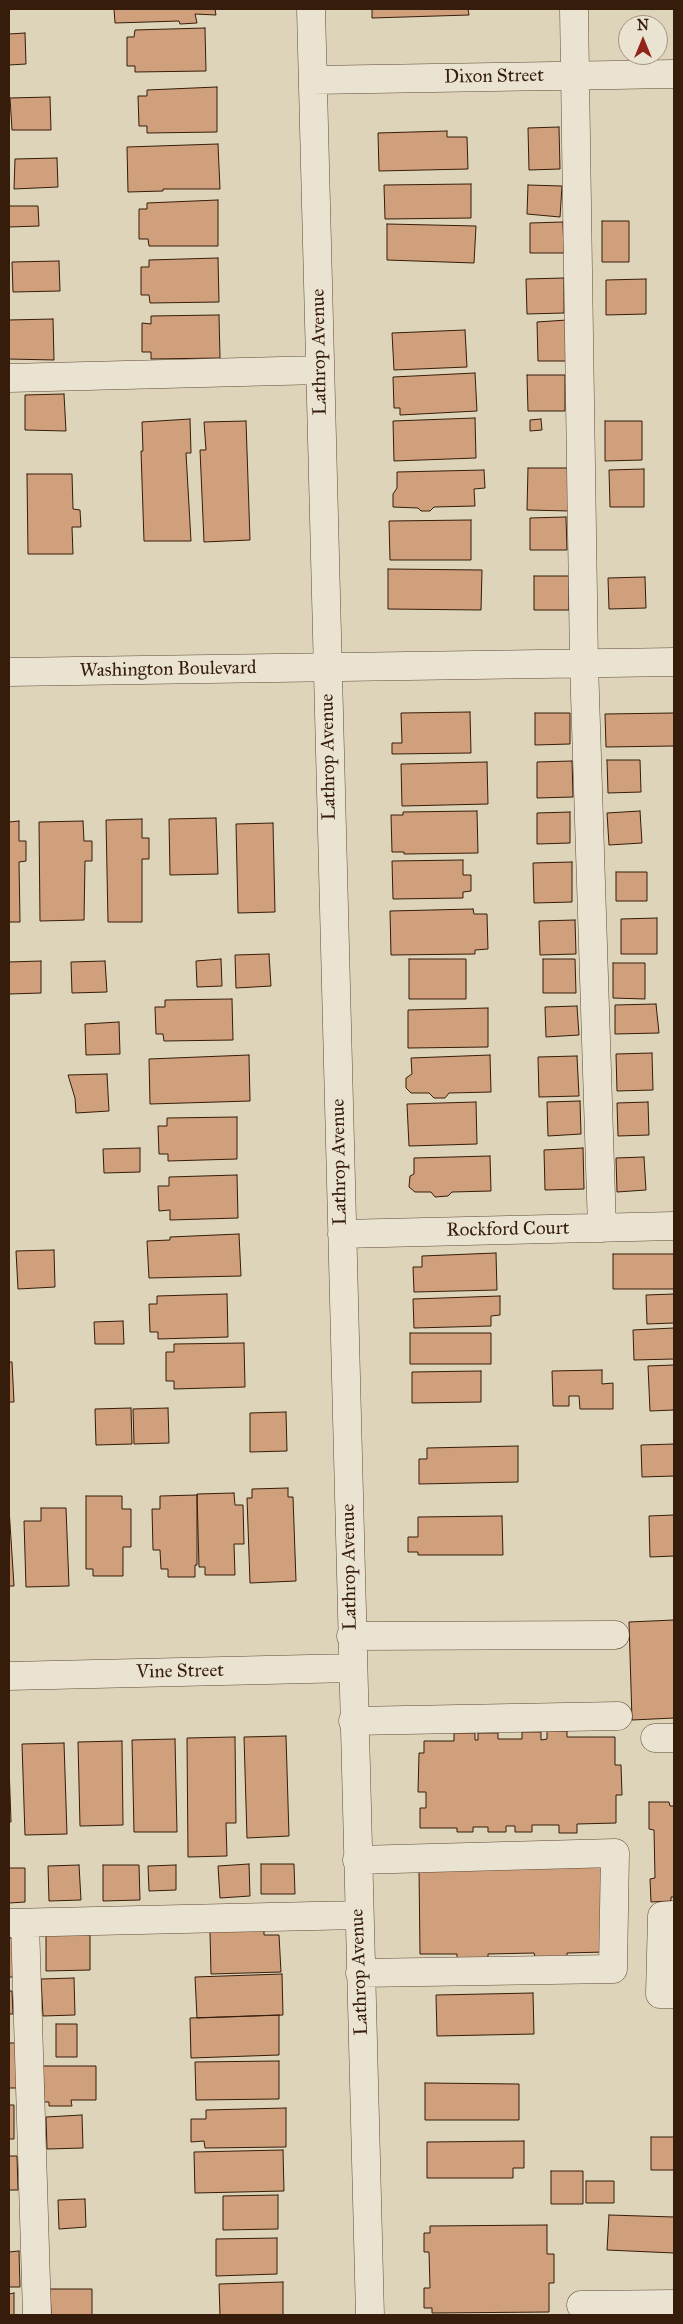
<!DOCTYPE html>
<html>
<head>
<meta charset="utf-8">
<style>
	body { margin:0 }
	#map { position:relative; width:683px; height:2324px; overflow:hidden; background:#ded4b9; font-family:"IM FELL Great Primer",serif }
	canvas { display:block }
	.frame { position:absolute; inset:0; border:10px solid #361c0a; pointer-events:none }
	.north { position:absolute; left:618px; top:15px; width:50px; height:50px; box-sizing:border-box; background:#eae3d2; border:1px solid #a29382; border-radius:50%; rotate:0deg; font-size:14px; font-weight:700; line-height:20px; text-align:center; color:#361c0a }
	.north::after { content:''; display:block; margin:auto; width:18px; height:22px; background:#8f2418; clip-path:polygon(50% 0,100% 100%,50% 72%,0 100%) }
</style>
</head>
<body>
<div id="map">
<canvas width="683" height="2324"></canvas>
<div class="frame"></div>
<div class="north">N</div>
</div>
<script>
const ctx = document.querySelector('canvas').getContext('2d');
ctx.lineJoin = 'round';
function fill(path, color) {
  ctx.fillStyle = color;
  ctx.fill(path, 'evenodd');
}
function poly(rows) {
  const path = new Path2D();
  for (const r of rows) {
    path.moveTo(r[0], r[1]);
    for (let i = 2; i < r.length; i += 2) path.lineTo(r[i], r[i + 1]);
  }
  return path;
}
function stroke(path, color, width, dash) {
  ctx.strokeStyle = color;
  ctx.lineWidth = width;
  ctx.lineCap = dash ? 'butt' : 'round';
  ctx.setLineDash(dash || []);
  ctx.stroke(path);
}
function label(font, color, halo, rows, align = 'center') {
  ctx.font = font + ' "IM FELL Great Primer",serif';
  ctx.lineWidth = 4.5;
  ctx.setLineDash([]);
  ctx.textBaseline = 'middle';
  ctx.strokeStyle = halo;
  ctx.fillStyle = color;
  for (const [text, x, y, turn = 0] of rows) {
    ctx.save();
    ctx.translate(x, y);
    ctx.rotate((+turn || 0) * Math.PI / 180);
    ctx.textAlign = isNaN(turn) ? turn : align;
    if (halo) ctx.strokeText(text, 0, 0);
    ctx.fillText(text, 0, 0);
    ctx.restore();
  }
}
const building = poly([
	[114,9,215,9,216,15,195,14,197,23,180,24,179,21,115,23,114,9],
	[372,9,468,9,469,15,372,18,372,9],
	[205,28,206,71,135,72,135,66,127,66,127,37,134,37,135,30,205,28],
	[25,33,26,64,9,65,9,34,25,33],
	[217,87,217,132,147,133,147,126,139,126,138,96,147,96,147,90,217,87],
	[50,97,51,130,12,130,10,98,50,97],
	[559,127,560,169,529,170,528,128,559,127],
	[447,131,447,137,467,137,468,169,379,171,378,133,447,131],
	[218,144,220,189,163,189,163,191,128,192,127,147,218,144],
	[57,158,58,187,14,189,15,159,57,158],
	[471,184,471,218,385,219,384,185,471,184],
	[528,185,562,186,560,217,527,214,528,185],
	[218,200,218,246,149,246,148,239,139,239,139,209,147,209,147,203,218,200],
	[9,206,38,206,39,226,9,227,9,206],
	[602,221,629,221,629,262,602,262,602,221],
	[563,222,564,253,530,253,530,223,563,222],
	[387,224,476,226,474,263,387,260,387,224],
	[218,258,219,302,150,303,149,295,141,295,141,267,149,267,149,260,218,258],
	[59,261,60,291,13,292,12,262,59,261],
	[564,278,564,313,527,314,526,279,564,278],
	[646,279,646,314,606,315,606,280,646,279],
	[219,315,220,358,151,359,151,352,142,352,142,323,151,324,151,316,219,315],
	[53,319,54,360,9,359,9,320,53,319],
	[567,320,567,361,538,361,537,322,567,320],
	[465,330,467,367,394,370,392,333,465,330],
	[475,373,477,411,400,415,400,408,394,408,393,377,475,373],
	[527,375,565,375,565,411,528,411,527,375],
	[64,394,66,431,25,430,25,395,64,394],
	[475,418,476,458,394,461,393,421,475,418],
	[190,419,191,453,186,453,191,541,144,541,141,451,143,451,142,422,190,419],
	[541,419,542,430,530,431,530,420,541,419],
	[246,421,250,540,204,542,200,450,206,450,204,422,246,421],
	[605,421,642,421,642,460,605,461,605,421],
	[528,468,572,468,571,511,527,510,528,468],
	[644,469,644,507,610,507,609,470,644,469],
	[484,470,485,488,474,489,475,506,434,507,430,511,421,511,418,508,393,507,393,494,397,488,397,472,484,470],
	[27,474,72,474,73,509,80,510,81,527,72,527,73,554,28,554,27,474],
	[566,517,567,550,530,550,530,518,566,517],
	[471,520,471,560,390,560,389,521,471,520],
	[388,569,482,570,481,610,388,609,388,569],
	[534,576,569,576,569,610,534,610,534,576],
	[645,577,646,608,609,609,608,578,645,577],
	[470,712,471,753,392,754,392,743,402,743,401,713,470,712],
	[535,713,570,713,570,744,535,745,535,713],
	[674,713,674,746,606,747,605,714,674,713],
	[607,760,640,760,641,792,608,793,607,760],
	[572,761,573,797,537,798,537,762,572,761],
	[487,762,488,804,402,806,401,764,487,762],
	[477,811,478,853,404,854,404,852,392,852,391,815,403,815,403,812,477,811],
	[640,811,642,843,609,845,607,813,640,811],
	[570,812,570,843,537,844,537,813,570,812],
	[216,818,218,874,170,875,169,819,216,818],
	[142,819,142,838,149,838,149,859,142,859,142,922,108,922,106,820,142,819],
	[19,821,19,841,26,841,26,861,19,862,20,922,9,922,9,822,19,821],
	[83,821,84,841,92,841,92,861,85,861,84,920,40,921,39,822,83,821],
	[273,823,275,912,238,913,236,824,273,823],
	[463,860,463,875,471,875,471,891,463,892,463,898,393,899,392,861,463,860],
	[572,862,572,902,534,903,533,863,572,862],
	[616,872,647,872,647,901,616,901,616,872],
	[473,909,474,914,487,914,488,949,475,950,475,954,391,955,390,911,473,909],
	[657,918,657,954,621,954,621,919,657,918],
	[575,920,576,954,540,955,539,921,575,920],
	[269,954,271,986,236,988,235,955,269,954],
	[221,959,222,986,197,987,196,961,221,959],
	[409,959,466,959,466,999,409,999,409,959],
	[543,959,575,959,576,993,543,993,543,959],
	[41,961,41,993,9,994,9,962,41,961],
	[105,961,107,992,72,993,71,962,105,961],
	[613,963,645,963,645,999,613,998,613,963],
	[232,999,233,1040,164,1041,163,1034,156,1034,155,1007,165,1007,165,1000,232,999],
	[656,1004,659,1033,615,1034,615,1005,656,1004],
	[577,1006,579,1035,546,1037,545,1007,577,1006],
	[488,1008,488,1047,408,1048,408,1010,488,1008],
	[119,1022,120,1054,86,1055,85,1024,119,1022],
	[652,1053,653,1090,617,1091,616,1054,652,1053],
	[249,1055,250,1101,150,1104,149,1059,249,1055],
	[490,1055,491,1092,449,1093,445,1098,434,1098,429,1093,411,1093,406,1088,406,1078,412,1074,411,1058,490,1055],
	[577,1056,579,1096,539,1097,538,1057,577,1056],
	[107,1074,109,1111,76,1113,75,1098,68,1075,107,1074],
	[580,1101,581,1134,548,1136,547,1102,580,1101],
	[476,1102,477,1144,409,1146,407,1104,476,1102],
	[648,1102,649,1135,618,1136,617,1103,648,1102],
	[237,1117,237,1159,168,1161,168,1154,159,1154,158,1126,167,1126,167,1118,237,1117],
	[140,1148,140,1172,104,1173,103,1149,140,1148],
	[583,1148,584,1189,545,1190,544,1150,583,1148],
	[490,1156,491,1191,452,1192,448,1196,435,1197,431,1192,415,1192,409,1187,410,1176,414,1174,414,1158,490,1156],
	[644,1157,646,1190,617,1192,616,1158,644,1157],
	[237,1175,238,1218,170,1220,170,1210,159,1211,158,1186,169,1186,169,1177,237,1175],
	[239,1234,241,1276,149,1278,147,1241,170,1240,170,1237,239,1234],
	[54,1250,55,1287,18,1289,16,1251,54,1250],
	[496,1253,497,1290,414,1292,413,1267,422,1267,422,1256,496,1253],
	[613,1254,674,1254,674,1289,613,1289,613,1254],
	[227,1294,228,1337,158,1339,158,1332,150,1332,149,1304,157,1304,157,1296,227,1294],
	[674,1294,674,1323,647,1324,646,1295,674,1294],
	[500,1296,500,1315,491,1316,491,1326,414,1328,413,1299,500,1296],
	[123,1321,124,1344,95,1344,94,1322,123,1321],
	[674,1328,674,1359,634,1360,633,1330,674,1328],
	[410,1333,491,1333,491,1364,410,1364,410,1333],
	[244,1343,245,1387,174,1389,174,1381,166,1381,166,1352,174,1352,174,1344,244,1343],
	[9,1362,12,1362,14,1402,9,1402,9,1362],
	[674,1365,674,1410,650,1411,648,1366,674,1365],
	[602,1370,602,1384,613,1383,613,1409,580,1409,579,1396,569,1396,569,1406,553,1406,552,1371,602,1370],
	[481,1371,481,1402,412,1403,412,1372,481,1371],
	[131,1408,132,1444,96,1445,95,1409,131,1408],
	[168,1408,169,1443,134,1444,133,1409,168,1408],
	[286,1412,287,1451,250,1452,250,1413,286,1412],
	[674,1444,674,1476,642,1477,641,1445,674,1444],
	[518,1446,518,1482,419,1484,419,1459,427,1459,427,1448,518,1446],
	[288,1488,288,1497,293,1497,296,1581,250,1583,247,1498,252,1498,252,1489,288,1488],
	[234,1493,235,1505,243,1505,244,1544,234,1544,235,1575,205,1575,205,1567,199,1567,197,1494,234,1493],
	[197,1495,197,1565,195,1565,195,1577,168,1577,168,1569,161,1569,160,1550,153,1550,152,1509,160,1509,160,1496,197,1495],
	[86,1496,122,1496,122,1509,131,1509,131,1547,123,1547,123,1576,93,1576,93,1569,86,1569,86,1496],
	[9,1508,14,1586,9,1586,9,1508],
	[41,1508,66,1508,69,1586,26,1587,24,1521,41,1521,41,1508],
	[674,1515,674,1556,650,1557,649,1516,674,1515],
	[502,1516,503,1555,418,1555,418,1552,408,1552,408,1537,418,1537,418,1517,502,1516],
	[674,1620,674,1718,632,1720,629,1622,674,1620],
	[547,1731,567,1731,567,1737,615,1737,615,1765,621,1765,622,1795,616,1795,616,1823,577,1824,577,1833,559,1833,559,1825,532,1825,532,1832,515,1832,515,1826,506,1826,506,1832,488,1832,488,1827,473,1827,473,1832,457,1832,457,1828,420,1828,420,1808,426,1808,426,1792,418,1792,419,1753,424,1753,424,1741,454,1741,454,1733,475,1733,475,1740,478,1740,478,1733,498,1733,498,1739,522,1739,522,1732,541,1732,541,1740,547,1739,547,1731],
	[286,1736,289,1836,247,1838,244,1737,286,1736],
	[235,1737,236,1823,226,1823,227,1856,188,1857,187,1738,235,1737],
	[175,1739,177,1832,134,1832,132,1740,175,1739],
	[122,1741,123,1825,80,1826,78,1742,122,1741],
	[64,1743,67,1834,25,1835,22,1744,64,1743],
	[9,1766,11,1822,9,1822,9,1766],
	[649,1802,669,1802,670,1806,674,1806,674,1897,671,1897,671,1901,651,1902,650,1879,655,1878,654,1830,649,1829,649,1802],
	[249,1864,250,1896,220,1898,218,1866,249,1864],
	[261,1864,294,1864,295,1894,261,1894,261,1864],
	[79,1865,81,1900,49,1901,48,1866,79,1865],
	[103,1865,139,1865,140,1900,103,1901,103,1865],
	[176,1865,176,1890,149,1891,148,1866,176,1865],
	[603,1865,604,1952,567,1953,567,1960,536,1960,534,1953,488,1954,488,1959,457,1960,457,1954,420,1954,419,1868,603,1865],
	[9,1868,25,1868,25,1902,9,1903,9,1868],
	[264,1929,264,1935,279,1935,281,1972,211,1974,210,1932,264,1929],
	[46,1935,90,1935,90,1970,46,1971,46,1935],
	[9,1938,12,1938,14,1977,9,1977,9,1938],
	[282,1974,283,2015,197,2018,195,1977,282,1974],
	[74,1978,75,2015,43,2016,41,1979,74,1978],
	[9,1991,12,1991,13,2014,9,2014,9,1991],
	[533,1993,534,2034,437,2036,436,1995,533,1993],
	[279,2015,279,2055,191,2058,190,2018,279,2015],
	[56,2024,77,2024,77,2057,56,2057,56,2024],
	[9,2043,15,2043,17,2088,9,2088,9,2043],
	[279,2061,279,2099,196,2100,195,2062,279,2061],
	[43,2066,96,2066,96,2100,71,2100,72,2106,49,2106,49,2102,44,2102,43,2066],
	[425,2083,519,2084,519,2120,425,2120,425,2083],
	[9,2105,14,2105,14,2139,9,2139,9,2105],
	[286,2108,286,2147,205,2148,204,2141,191,2142,191,2119,206,2119,206,2110,286,2108],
	[82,2115,83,2148,47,2149,46,2117,82,2115],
	[651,2137,674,2137,674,2170,651,2170,651,2137],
	[524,2141,524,2168,513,2168,513,2178,427,2178,427,2142,524,2141],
	[283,2150,284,2191,195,2193,194,2152,283,2150],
	[9,2156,17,2156,18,2190,9,2190,9,2156],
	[551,2171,583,2171,583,2204,551,2204,551,2171],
	[586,2181,614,2181,614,2203,586,2203,586,2181],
	[278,2195,278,2229,223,2230,223,2196,278,2195],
	[85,2199,86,2227,59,2229,58,2200,85,2199],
	[609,2215,674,2217,674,2253,607,2250,609,2215],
	[547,2225,547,2254,554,2254,554,2283,549,2283,549,2312,432,2313,432,2308,424,2308,424,2288,430,2288,429,2252,424,2252,424,2233,430,2233,430,2226,547,2225],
	[277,2238,277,2274,216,2276,216,2239,277,2238],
	[19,2251,20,2287,9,2287,9,2252,19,2251],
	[283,2282,283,2315,220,2315,219,2284,283,2282],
	[50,2289,92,2289,92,2315,51,2315,50,2289],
	[14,2293,14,2315,9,2315,9,2294,14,2293]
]);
const minor = poly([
	[311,9,370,2315],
	[574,9,584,663,602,1228],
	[313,80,674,74],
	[9,378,320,370],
	[9,672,674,662],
	[342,1234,674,1226],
	[351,1636,615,1635],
	[9,1676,352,1668],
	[353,1721,618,1716],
	[655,1738,674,1738],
	[357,1860,615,1853,613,1969,360,1973],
	[674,1915,662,1916,660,1994,674,1994],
	[9,1923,358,1915],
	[25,1923,37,2315],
	[581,2305,674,2304]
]);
const streetNames = [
	["Dixon Street",494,77,-1],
	["Lathrop Avenue",320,352,-91],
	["Washington Boulevard",168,670,-1],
	["Lathrop Avenue",329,757,-91],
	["Lathrop Avenue",340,1162,-91],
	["Rockford Court",508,1230,-1],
	["Lathrop Avenue",350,1567,-91],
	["Vine Street",180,1672,-1],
	["Lathrop Avenue",360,1972,-92]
];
fill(building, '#cfa07b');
stroke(building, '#361c0a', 1);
stroke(minor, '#604a36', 29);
stroke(minor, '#eae3d2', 28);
label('19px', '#361c0a', '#eae3d2', streetNames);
</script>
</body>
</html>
